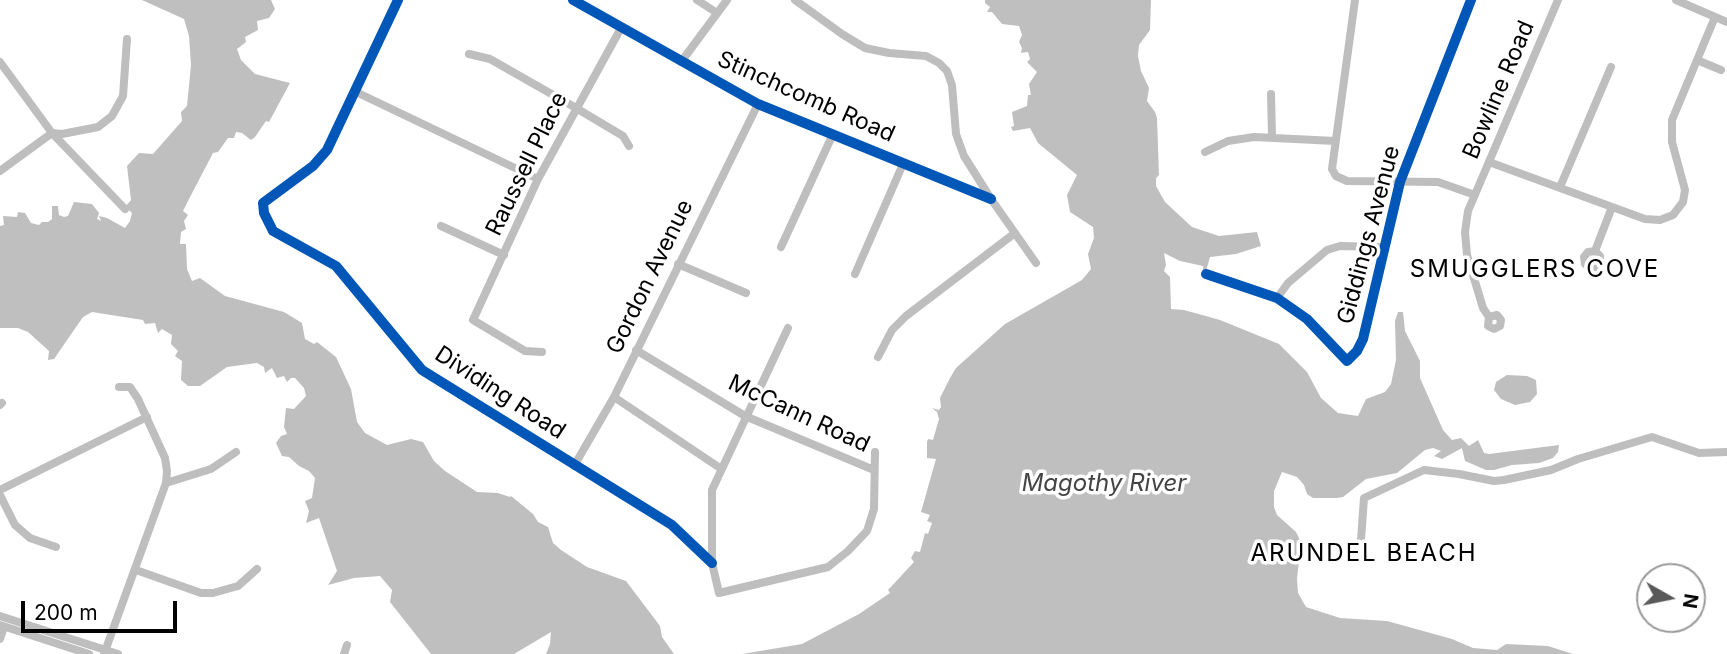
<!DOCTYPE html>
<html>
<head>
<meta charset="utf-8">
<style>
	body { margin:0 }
	#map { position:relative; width:1727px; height:654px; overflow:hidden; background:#fff; font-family:Inter,sans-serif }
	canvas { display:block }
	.north { position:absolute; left:1636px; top:563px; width:70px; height:70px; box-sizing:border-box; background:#fff; border:2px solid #999; border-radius:50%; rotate:99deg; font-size:19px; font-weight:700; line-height:28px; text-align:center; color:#000 }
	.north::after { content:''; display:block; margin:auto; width:24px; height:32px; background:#595959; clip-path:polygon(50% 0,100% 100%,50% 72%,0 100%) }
	.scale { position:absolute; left:21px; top:601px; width:156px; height:32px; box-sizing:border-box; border:4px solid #000; border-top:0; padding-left:9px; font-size:21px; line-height:24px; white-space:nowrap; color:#000; -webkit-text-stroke:5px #fff; paint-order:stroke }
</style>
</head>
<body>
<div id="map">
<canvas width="1727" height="654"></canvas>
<div class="north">N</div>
<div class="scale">200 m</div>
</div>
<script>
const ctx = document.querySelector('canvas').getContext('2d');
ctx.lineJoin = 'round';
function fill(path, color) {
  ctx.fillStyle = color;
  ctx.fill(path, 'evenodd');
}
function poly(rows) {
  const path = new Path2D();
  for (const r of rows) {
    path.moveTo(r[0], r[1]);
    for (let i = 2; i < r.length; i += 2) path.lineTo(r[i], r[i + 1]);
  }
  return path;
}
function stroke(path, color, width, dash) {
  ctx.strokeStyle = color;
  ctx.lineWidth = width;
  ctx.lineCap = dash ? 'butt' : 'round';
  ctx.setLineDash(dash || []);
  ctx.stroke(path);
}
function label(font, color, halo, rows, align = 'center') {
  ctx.font = font + ' Inter,sans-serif';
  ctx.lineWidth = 7;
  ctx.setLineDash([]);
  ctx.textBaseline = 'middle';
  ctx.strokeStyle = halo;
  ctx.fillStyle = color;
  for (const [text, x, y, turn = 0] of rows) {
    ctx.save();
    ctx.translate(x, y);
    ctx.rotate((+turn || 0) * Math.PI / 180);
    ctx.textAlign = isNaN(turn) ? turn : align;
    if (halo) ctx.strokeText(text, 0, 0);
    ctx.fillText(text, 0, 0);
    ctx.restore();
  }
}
const water = poly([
	[142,0,271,0,275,9,269,18,257,21,258,30,245,37,246,42,237,49,241,60,255,74,290,83,269,122,266,121,255,137,251,140,242,133,236,132,234,138,228,138,218,152,213,153,189,199,183,211,188,215,184,221,186,229,181,232,180,244,186,244,187,269,192,281,200,278,225,296,284,312,302,323,305,339,314,344,317,342,336,357,351,389,357,422,365,433,387,445,411,439,423,442,434,461,445,471,477,492,498,493,510,497,511,496,533,514,538,522,548,527,553,543,561,550,587,567,626,581,660,626,662,637,674,654,546,654,550,644,551,632,514,654,431,654,390,602,392,590,380,576,354,578,328,585,337,571,319,518,306,523,309,511,305,501,312,498,315,478,309,471,299,466,289,457,282,456,276,443,281,436,287,434,284,427,286,408,294,409,306,396,304,388,295,378,291,378,287,382,284,376,277,378,272,368,265,373,264,367,257,363,227,367,200,386,188,386,181,380,182,361,175,356,178,351,171,344,172,335,162,329,158,333,155,323,145,324,143,320,92,312,83,317,54,359,48,360,49,351,28,332,18,328,0,328,0,226,4,225,3,216,17,217,18,212,25,213,31,223,39,225,42,222,48,222,52,219,52,206,58,206,59,215,64,217,68,216,74,202,92,204,99,213,97,219,101,221,99,216,107,218,125,228,130,221,132,213,125,207,131,200,127,166,139,153,153,154,182,121,181,112,187,106,191,65,189,36,184,19],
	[985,0,1151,0,1150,30,1139,45,1138,56,1141,71,1149,88,1147,101,1155,112,1157,118,1159,175,1156,178,1156,186,1165,202,1192,227,1219,236,1257,232,1261,246,1236,254,1210,257,1206,271,1203,270,1203,266,1180,261,1164,253,1166,265,1164,271,1170,277,1171,309,1184,310,1220,320,1279,344,1307,372,1321,398,1338,413,1358,416,1366,399,1385,392,1391,384,1396,360,1395,321,1398,312,1403,312,1405,331,1420,361,1420,378,1443,430,1452,440,1461,438,1469,446,1478,440,1484,453,1489,454,1559,445,1558,452,1553,458,1539,463,1512,465,1494,470,1486,470,1465,461,1462,448,1442,459,1434,456,1441,451,1433,448,1425,450,1397,473,1366,479,1343,497,1337,498,1313,498,1307,494,1304,485,1297,477,1282,472,1274,491,1274,507,1277,515,1296,532,1301,542,1297,579,1298,593,1306,607,1340,618,1387,621,1452,639,1473,648,1497,650,1506,644,1548,646,1573,654,742,654,802,644,859,614,890,593,888,590,914,562,911,558,915,551,920,552,925,533,928,534,932,523,927,521,930,515,921,512,936,459,927,458,927,442,928,439,933,440,939,419,937,412,932,408,939,410,941,407,940,398,950,378,956,368,1005,324,1082,280,1091,269,1088,254,1094,238,1093,227,1070,212,1067,195,1077,175,1038,143,1030,128,1013,131,1011,127,1014,126,1012,112,1027,106,1028,95,1031,95,1029,84,1037,72,1027,62,1030,59,1028,52,1021,53,1022,48,1019,42,1022,35,1019,26,1002,24,992,12,987,12,990,7,985,3],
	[1507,375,1527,376,1536,380,1537,394,1530,402,1515,405,1501,399,1494,390,1496,382]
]);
const minor = poly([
	[398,0,327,150,313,166,263,203,264,213,273,231,336,266,422,370,672,525,712,563],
	[573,0,758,104,991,199],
	[697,0,717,13],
	[795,0,842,34,865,48,889,53,926,56,939,63,947,71,952,85,956,134,964,156,991,199,1036,263],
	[1355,0,1332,169,1336,176,1347,181,1438,182,1475,195],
	[1676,0,1727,22],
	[469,54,490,59,576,108,623,136,629,146],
	[1697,60,1721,70],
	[0,62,52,133,125,209],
	[681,62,727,0],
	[356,92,538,179],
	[1271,94,1272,136],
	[1205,152,1228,141,1254,137,1335,141],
	[1489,162,1645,219,1660,220,1673,215,1683,202,1685,190,1672,142,1672,120,1715,17],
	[0,171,52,133,62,134,98,127,112,116,123,96,127,39],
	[1560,187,1611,67],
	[441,226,504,255],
	[781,247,833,134],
	[1595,251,1600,256,1600,262,1596,267,1590,267,1585,264,1584,257,1588,252,1595,251,1612,207],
	[678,264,746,293],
	[855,274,903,164],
	[1206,274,1277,298,1307,319,1347,361,1357,351,1363,339,1400,182,1471,0],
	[1277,298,1288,283,1327,250,1340,246,1385,247],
	[1489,317,1497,315,1501,320,1500,326,1494,329,1488,326,1489,317,1483,308,1467,255,1465,232,1468,211,1558,0],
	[788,328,712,490,712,563,719,593,828,567,848,551,867,531,874,509,875,452],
	[636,350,745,416,874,470],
	[542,352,525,351,473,320,538,179,621,28],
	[878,357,892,330,906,316,1015,233],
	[614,397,720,468],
	[0,405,2,403],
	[574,466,614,397,758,104],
	[166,483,211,469,236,452],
	[0,490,147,417],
	[0,495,15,525,30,538,56,547],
	[1361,540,1364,498,1424,470,1459,474,1494,481,1504,480,1551,470,1578,459,1652,437,1699,453,1727,452],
	[136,570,201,593,213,593,238,586,257,569],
	[0,616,118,654],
	[0,625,89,654],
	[0,639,4,627],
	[104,654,166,483,167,471,165,458,138,399,130,387,119,387],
	[344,654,347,645]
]);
const cycleway = poly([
	[398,0,327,150,313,166,263,203,264,213,273,231,336,266,422,370,672,525,712,563],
	[573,0,758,104,991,199],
	[1206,274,1277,298,1307,319,1347,361,1357,351,1363,339,1400,182,1471,0]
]);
const streetNames = [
	["Bowline Road",1499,90,-67],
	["Stinchcomb Road",806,97,24],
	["Raussell Place",527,164,-64],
	["Giddings Avenue",1369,235,-75],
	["Gordon Avenue",650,277,-64],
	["Dividing Road",500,393,33],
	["McCann Road",799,414,25]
];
const neighbourhoodNames = [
	["SMUGGLERS COVE",1535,270],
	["ARUNDEL BEACH",1364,554]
];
const waterNames = [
	["Magothy River",1104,484]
];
fill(water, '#bfbfbf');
stroke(minor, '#bebebe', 8);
stroke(cycleway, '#0057b8', 10);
label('23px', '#000', '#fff', streetNames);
ctx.letterSpacing = '2px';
label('24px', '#000', '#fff', neighbourhoodNames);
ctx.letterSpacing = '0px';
label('italic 24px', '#444', '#fff', waterNames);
</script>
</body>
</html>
